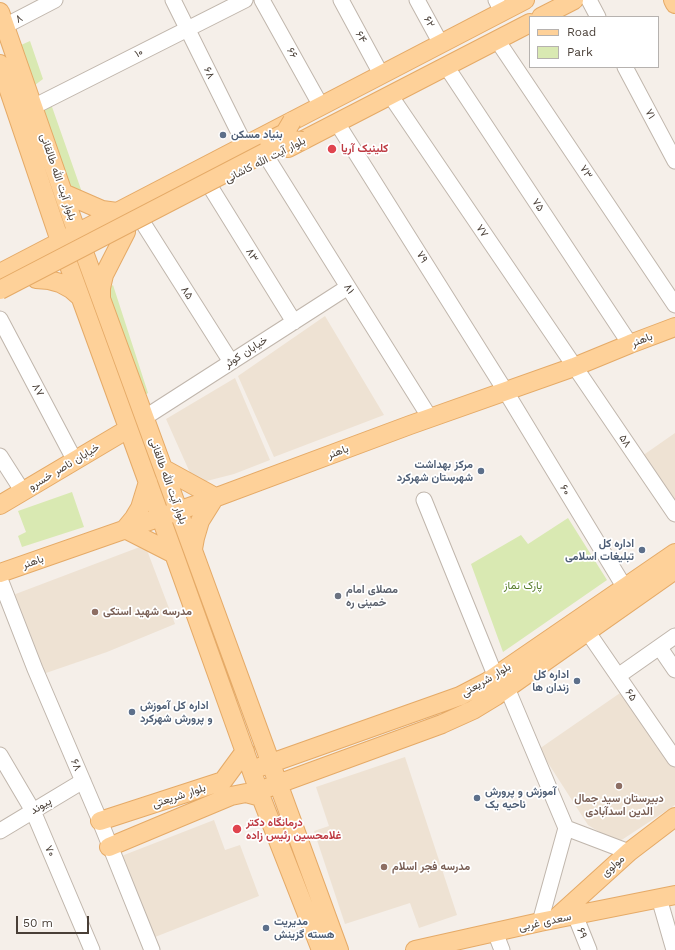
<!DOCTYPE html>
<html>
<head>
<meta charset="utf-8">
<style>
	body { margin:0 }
	#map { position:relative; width:675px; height:950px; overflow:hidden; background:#f5efe9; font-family:"Work Sans",sans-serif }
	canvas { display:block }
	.legend { position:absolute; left:529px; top:16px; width:130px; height:52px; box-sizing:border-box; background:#fff; border:1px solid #b6b2af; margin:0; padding:5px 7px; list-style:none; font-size:12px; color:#493f37 }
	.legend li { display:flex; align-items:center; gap:8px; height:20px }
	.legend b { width:20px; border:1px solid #b6b2af }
	.scale { position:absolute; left:16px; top:916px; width:73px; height:18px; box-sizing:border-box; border:2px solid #493f37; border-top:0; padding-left:5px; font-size:12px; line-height:14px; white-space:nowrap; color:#493f37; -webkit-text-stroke:3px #fff; paint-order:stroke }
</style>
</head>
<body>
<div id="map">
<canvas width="675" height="950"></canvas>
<ul class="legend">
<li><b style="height:5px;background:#fed199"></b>Road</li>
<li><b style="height:11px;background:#d9e9b2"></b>Park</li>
</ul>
<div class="scale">50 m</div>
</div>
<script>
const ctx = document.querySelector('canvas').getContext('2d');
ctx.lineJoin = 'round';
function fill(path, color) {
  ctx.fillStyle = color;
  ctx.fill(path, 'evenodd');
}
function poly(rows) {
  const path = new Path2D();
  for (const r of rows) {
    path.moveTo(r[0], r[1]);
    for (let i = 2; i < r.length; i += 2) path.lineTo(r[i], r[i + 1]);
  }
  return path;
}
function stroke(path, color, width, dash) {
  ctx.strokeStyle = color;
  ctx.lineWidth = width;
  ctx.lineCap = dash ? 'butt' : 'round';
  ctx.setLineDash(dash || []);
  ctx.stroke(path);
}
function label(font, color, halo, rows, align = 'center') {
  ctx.font = font + ' "Work Sans",Vazirmatn,sans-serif';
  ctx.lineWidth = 3.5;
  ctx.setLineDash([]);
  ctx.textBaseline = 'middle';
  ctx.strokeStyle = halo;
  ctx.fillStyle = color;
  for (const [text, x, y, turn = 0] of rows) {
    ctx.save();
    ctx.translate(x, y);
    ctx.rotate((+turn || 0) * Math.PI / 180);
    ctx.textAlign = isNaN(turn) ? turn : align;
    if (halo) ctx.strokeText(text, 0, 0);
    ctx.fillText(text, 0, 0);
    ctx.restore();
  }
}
const education = poly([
	[325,316,384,415,274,457,238,376],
	[235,378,270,460,234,474,195,484,166,419],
	[675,433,675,503,642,456],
	[145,545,175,624,107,652,43,674,13,595],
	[623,691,675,766,675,805,617,843,588,825,539,749],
	[405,757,457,915,419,928,410,903,345,924,314,831,329,826,316,787],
	[214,820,225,850,240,845,259,896,150,939,119,857]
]);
const green = poly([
	[30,41,43,79,35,85,21,45],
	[51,104,84,198,68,191,41,110],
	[113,285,148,393,140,398,104,291],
	[72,492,84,527,22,547,18,536,26,532,18,511],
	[568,518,607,580,503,652,471,564,521,535,528,544]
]);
const minor = poly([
	[173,0,245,145],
	[262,0,321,106],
	[341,0,381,74],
	[417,0,441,44],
	[496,0,502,12],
	[589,0,598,17],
	[5,26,55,0],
	[497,40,675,305],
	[446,66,630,344],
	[625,67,675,161],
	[390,95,675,514],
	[33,107,245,0],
	[337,123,506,392,625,588],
	[268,159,430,418],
	[211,188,294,322],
	[143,223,231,362],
	[0,319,75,461],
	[144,418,348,287],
	[0,456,23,492],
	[424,500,495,675],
	[0,579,35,669,100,821,152,950],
	[587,631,675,759],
	[660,648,675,670],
	[618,676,675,636],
	[507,688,566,828,540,922],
	[0,755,33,811,92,950],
	[566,828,629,852],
	[0,831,83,781],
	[659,898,674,950],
	[575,915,589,950],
	[495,932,502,950]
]);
const major = poly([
	[673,0,675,4],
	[0,12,77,233,339,950],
	[541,17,574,0],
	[0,64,60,241,174,554,261,797,321,950],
	[288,148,530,23],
	[63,193,102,210,117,212],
	[0,273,525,0],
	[36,279,49,280,60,283,71,289,79,296],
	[101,297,101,288,104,275,126,232],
	[164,469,215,497],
	[0,505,128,429],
	[125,529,174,554],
	[125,529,134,518,140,508,148,482],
	[193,549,195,538,200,521,215,497],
	[0,573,198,504,410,425,574,367,630,344,675,327],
	[260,767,460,696,487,682,675,553],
	[267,788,442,724,473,710,496,696,675,570],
	[100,821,223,781,245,751],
	[109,847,231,796,246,793,261,797],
	[555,919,629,852,675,817],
	[415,950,540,922,675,895]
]);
const majorBridge = poly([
	[269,141,285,133,292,121],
	[0,290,289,140,303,141]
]);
const markers = [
	[223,135,4,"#5c6f8a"],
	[332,149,5,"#e0444e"],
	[481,471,4,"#5c6f8a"],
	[642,550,4,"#5c6f8a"],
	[338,596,4,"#6b7280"],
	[95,612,4,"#8d6e63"],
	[577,681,4,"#5c6f8a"],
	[132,712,4,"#5c6f8a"],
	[619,786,4,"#8d6e63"],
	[477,798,4,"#5c6f8a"],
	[237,829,5,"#e0444e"],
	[384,867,4,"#8d6e63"],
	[266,928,4,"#5c6f8a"]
];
const streetNames = [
	["۸",19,19,-28],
	["۶۲",429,22,62],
	["۶۴",361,37,61],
	["۱۰",139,53,-27],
	["۶۶",292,53,61],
	["۶۸",209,73,64],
	["۷۱",650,114,62],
	["بلوار آیت الله کاشانی",265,160,-27],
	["۷۳",586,172,56],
	["بلوار آیت الله طالقانی",58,177,71],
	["۷۵",538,205,56],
	["۷۷",482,231,56],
	["۸۳",252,255,58],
	["۷۹",422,257,58],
	["۸۱",349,289,58],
	["۸۵",187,293,57],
	["باهنر",642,340,-21],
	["خیابان کوثر",246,352,-33],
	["۸۷",38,390,62],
	["۵۸",625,441,56],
	["باهنر",338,452,-20],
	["خیابان ناصر خسرو",64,467,-31],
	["بلوار آیت الله طالقانی",168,481,70],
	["۶۰",565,490,59],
	["باهنر",33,562,-19],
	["بلوار شریعتی",486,680,-31],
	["۶۵",631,695,55],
	["۶۸",76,765,67],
	["بلوار شریعتی",179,796,-18],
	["پیوند",41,806,-31],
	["۷۰",50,851,67],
	["مولوی",613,866,-42],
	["سعدی غربی",545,922,-12],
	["۶۹",582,933,69]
];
const serviceNames = [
	["بنیاد مسکن",231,135],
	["مرکز بهداشت",473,465,"right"],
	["شهرستان شهرکرد",473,478,"right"],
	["اداره کل",634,544,"right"],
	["تبلیغات اسلامی",634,557,"right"],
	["اداره کل",569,675,"right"],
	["زندان ها",569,688,"right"],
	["اداره کل آموزش",140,706],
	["و پرورش شهرکرد",140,719],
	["آموزش و پرورش",485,792],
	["ناحیه یک",485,805],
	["مدیریت",274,922],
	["هسته گزینش",274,935]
];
const healthNames = [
	["کلینیک آریا",341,149],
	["درمانگاه دکتر",246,823],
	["غلامحسین رئیس زاده",246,836]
];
const parkNames = [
	["پارک نماز",523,586]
];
const worshipNames = [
	["مصلای امام",346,590],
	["خمینی ره",346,603]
];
const educationNames = [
	["مدرسه شهید استکی",103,612],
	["دبیرستان سید جمال",619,799,"center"],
	["الدین اسدآبادی",619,812,"center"],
	["مدرسه فجر اسلام",392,867]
];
fill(education, '#eee2d3');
fill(green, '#d9e9b2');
stroke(minor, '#c0b6ac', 17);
stroke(major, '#e5aa67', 20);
stroke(minor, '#fff', 15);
stroke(major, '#fed199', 18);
stroke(majorBridge, '#e5aa67', 20, []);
stroke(majorBridge, '#fed199', 18);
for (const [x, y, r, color] of markers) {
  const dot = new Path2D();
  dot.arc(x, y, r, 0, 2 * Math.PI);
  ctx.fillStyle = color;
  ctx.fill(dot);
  stroke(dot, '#fff', 1.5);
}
label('11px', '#493f37', '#fff', streetNames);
label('bold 11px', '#4e5e75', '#fff', serviceNames, 'left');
label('bold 11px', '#be3a42', '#fff', healthNames, 'left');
label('11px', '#567c2a', '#fff', parkNames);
label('bold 11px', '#5b616d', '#fff', worshipNames, 'left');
label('bold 11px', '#785e54', '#fff', educationNames, 'left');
</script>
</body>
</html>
